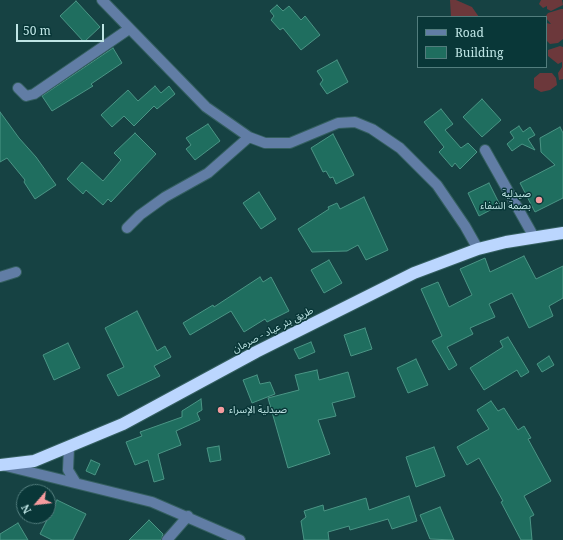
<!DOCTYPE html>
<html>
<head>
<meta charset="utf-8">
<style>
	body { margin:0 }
	#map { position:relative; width:563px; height:540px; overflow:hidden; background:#164243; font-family:"Noto Serif",serif }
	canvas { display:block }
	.legend { position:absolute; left:417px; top:16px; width:130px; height:52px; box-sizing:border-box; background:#093738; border:1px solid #527d7d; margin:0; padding:5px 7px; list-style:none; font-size:12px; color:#bfe5e5 }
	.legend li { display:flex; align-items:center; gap:8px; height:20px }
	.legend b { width:20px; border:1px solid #527d7d }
	.north { position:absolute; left:16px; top:484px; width:40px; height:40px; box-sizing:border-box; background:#093738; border:1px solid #527d7d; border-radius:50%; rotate:242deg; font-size:11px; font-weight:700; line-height:16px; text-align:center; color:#bfe5e5 }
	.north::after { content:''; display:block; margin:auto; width:14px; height:18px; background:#f59b9e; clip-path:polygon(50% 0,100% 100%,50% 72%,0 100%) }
	.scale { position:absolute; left:16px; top:24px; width:88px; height:18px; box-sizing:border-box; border:2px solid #bfe5e5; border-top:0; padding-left:5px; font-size:12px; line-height:14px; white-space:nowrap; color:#bfe5e5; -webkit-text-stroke:3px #093738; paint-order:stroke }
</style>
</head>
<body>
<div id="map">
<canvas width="563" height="540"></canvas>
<ul class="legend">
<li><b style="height:5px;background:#617da5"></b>Road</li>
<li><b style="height:11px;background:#1f6e5f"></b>Building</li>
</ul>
<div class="north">N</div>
<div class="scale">50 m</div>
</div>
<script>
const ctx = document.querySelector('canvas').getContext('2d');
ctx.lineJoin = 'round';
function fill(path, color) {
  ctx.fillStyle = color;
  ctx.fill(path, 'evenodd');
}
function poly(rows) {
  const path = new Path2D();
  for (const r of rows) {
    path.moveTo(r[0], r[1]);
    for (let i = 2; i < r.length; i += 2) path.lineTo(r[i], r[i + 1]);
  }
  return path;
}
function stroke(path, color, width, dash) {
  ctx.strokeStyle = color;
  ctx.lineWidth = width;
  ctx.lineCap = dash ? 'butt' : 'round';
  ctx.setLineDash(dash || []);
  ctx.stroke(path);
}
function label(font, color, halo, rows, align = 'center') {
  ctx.font = font + ' "Noto Serif","Noto Sans Arabic",serif';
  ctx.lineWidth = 3;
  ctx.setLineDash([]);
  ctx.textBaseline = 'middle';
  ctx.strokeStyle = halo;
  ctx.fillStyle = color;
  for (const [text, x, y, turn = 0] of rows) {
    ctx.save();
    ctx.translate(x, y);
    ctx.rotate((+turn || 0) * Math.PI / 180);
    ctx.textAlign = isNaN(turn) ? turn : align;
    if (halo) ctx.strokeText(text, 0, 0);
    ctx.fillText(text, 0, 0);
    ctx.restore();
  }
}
const green = poly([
	[450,0,456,0,472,7,479,17,451,17],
	[541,0,562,0,563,5,551,11,547,9,547,6,543,8,539,4],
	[561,9,563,9,563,39,558,43,550,44,546,40,546,23,551,24,545,17,548,13],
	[560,46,563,47,563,79,559,80,558,73,562,67,562,62,558,64,548,56,548,50],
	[540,73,552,73,556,78,557,85,550,90,541,92,534,88,534,78]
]);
const building = poly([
	[76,1,100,27,84,42,60,16,76,1],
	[277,5,283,11,289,6,301,20,305,16,320,35,301,50,283,28,280,30,271,20,274,16,270,11,277,5],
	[113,48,122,63,91,84,93,86,52,111,42,96,113,48],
	[337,60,348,82,327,94,320,84,323,80,317,71,337,60],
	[155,86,161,93,169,86,175,94,157,109,154,106,134,126,124,116,112,127,101,115,128,90,138,101,155,86],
	[482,99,501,120,482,137,463,117,482,99],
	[441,109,453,124,445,130,461,148,468,143,477,152,460,169,455,163,452,167,439,152,444,147,424,122,441,109],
	[0,112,19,138,36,157,56,185,35,199,24,182,25,180,7,158,0,162,0,112],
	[208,124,220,141,195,160,186,149,191,145,186,138,208,124],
	[519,126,523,132,530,127,535,135,528,139,535,150,522,144,512,151,507,144,514,138,510,132,519,126],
	[560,127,563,133,563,198,535,212,520,183,555,165,541,152,540,138,560,127],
	[135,133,156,154,111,202,108,199,103,205,86,190,83,194,67,179,82,162,103,181,121,160,114,153,135,133],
	[333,134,354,175,336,184,333,177,330,178,326,171,323,172,311,148,333,134],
	[489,183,500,205,479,216,468,193,489,183],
	[259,192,276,219,261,229,243,203,259,192],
	[364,197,388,250,366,260,358,245,347,251,312,252,298,229,329,209,328,207,337,203,340,209,364,197],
	[524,256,536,279,563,266,563,298,549,306,553,316,529,328,512,293,489,304,495,317,470,328,473,334,447,347,457,365,449,370,432,341,442,336,421,289,438,282,449,307,472,295,460,269,485,258,490,272,524,256],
	[329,260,342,283,324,293,311,270,329,260],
	[260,277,263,282,271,277,289,311,267,322,265,319,244,332,231,311,190,335,183,323,213,305,214,307,260,277],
	[137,311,157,351,165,346,171,357,154,366,160,376,118,396,107,375,124,367,105,328,137,311],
	[365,328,372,349,351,356,344,335,365,328],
	[508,337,529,372,521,377,517,370,484,390,470,368,503,347,500,341,508,337],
	[311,342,315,352,299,359,294,349,311,342],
	[68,343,80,368,54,380,43,355,68,343],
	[549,356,554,365,542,372,537,364,549,356],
	[416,359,428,385,408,393,397,368,416,359],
	[317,370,319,380,348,372,355,397,332,403,336,416,318,420,330,454,288,468,268,398,299,390,295,375,317,370],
	[257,375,260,384,270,382,275,394,252,403,243,380,257,375],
	[201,399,202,410,197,413,200,420,176,431,181,445,158,454,164,479,154,482,148,460,135,465,126,442,142,436,140,432,182,417,182,411,201,399],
	[491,401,498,411,504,408,518,430,524,426,531,438,528,439,551,481,524,496,534,515,530,517,532,540,521,540,501,502,503,501,479,458,467,465,457,447,489,429,477,410,491,401],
	[219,446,221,460,210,462,207,448,219,446],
	[434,447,445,476,416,487,406,457,434,447],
	[91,460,100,464,95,475,86,471,91,460],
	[409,496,417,521,392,529,388,519,350,530,349,526,328,532,329,540,304,540,301,521,306,517,304,511,323,505,324,511,366,498,369,510,409,496],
	[57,500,86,514,73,540,52,540,40,534,57,500],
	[440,507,454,540,430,539,420,515,440,507],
	[149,520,163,534,161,540,129,540,149,520],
	[18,523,28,540,0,540,0,534,18,523]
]);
const minor = poly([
	[102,0,206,107,249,137,265,143,290,143,338,123,355,122,372,129,400,148,437,185,465,226,478,249],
	[18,88,26,96,34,94,129,29],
	[485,150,534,237],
	[127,228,140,215,165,197,208,173,249,137],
	[0,277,16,272],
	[69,447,68,470,76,483],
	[6,466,152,502,240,540],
	[167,540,188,516]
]);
const highway = poly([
	[0,465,34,461,123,424,256,352,414,273,478,249,506,242,563,233]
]);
const markers = [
	[539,200,4,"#f59b9e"],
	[221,410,4,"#f59b9e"]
];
const poiNames = [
	["صيدلية",531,194],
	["بصمة الشفاء",531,206],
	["صيدلية الإسراء",229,410,"left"]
];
const streetNames = [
	["طريق بئر عياد - صرمان",273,330,-27]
];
fill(green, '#6c383b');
fill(building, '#1f6e5f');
stroke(building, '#4b9585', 1);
stroke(minor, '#345f60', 12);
stroke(highway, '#345f60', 14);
stroke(minor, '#617da5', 10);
stroke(highway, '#bbd6fe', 12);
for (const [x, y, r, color] of markers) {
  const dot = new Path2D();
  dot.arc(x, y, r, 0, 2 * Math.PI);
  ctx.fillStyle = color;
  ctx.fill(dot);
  stroke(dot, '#093738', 1.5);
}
label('10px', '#bfe5e5', '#093738', poiNames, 'right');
label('10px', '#bfe5e5', '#093738', streetNames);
</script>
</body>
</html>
